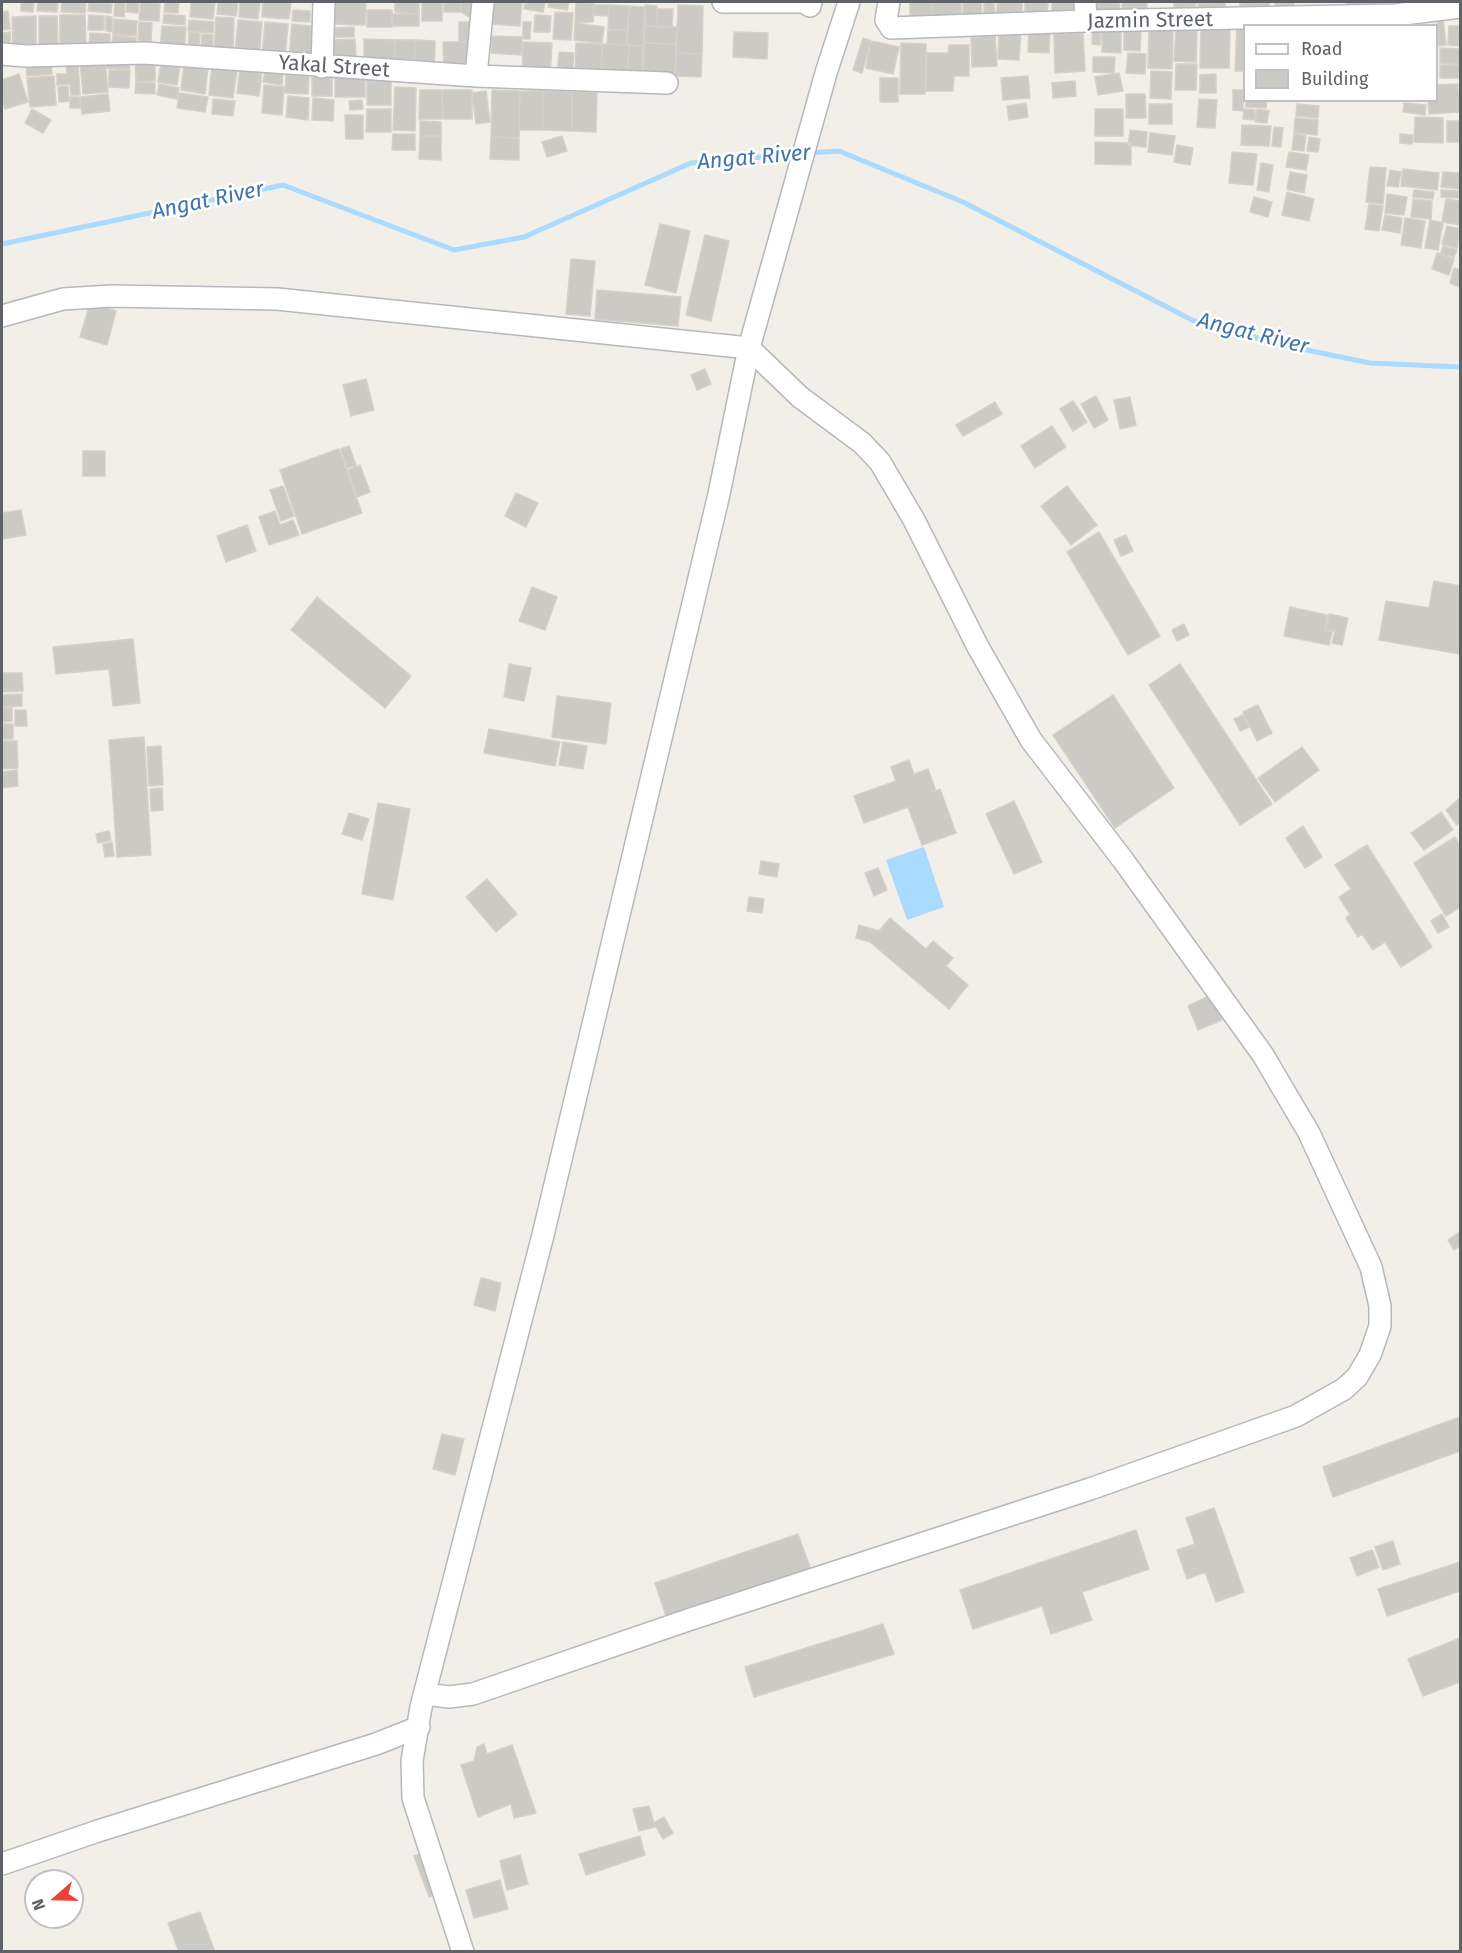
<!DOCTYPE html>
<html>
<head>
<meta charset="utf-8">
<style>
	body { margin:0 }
	#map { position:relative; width:1462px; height:1953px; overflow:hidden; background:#f1efe8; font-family:"Fira Sans",sans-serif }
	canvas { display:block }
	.frame { position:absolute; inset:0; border:3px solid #5f6368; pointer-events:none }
	.legend { position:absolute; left:1243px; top:24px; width:195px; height:78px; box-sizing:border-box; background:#fff; border:2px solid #bfc1c3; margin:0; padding:8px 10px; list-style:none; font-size:18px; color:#5f6368 }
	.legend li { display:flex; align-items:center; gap:12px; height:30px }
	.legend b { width:30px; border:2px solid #bfc1c3 }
	.north { position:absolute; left:24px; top:1869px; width:60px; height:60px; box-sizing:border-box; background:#fff; border:2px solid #bfc1c3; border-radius:50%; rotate:250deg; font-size:16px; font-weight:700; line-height:24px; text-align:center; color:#5f6368 }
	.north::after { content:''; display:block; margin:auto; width:21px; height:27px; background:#ea4335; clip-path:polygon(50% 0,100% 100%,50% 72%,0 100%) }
</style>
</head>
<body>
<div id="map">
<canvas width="1462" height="1953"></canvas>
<div class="frame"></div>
<ul class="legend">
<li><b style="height:8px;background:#fff"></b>Road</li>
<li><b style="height:16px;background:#cccac5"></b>Building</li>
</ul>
<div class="north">N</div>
</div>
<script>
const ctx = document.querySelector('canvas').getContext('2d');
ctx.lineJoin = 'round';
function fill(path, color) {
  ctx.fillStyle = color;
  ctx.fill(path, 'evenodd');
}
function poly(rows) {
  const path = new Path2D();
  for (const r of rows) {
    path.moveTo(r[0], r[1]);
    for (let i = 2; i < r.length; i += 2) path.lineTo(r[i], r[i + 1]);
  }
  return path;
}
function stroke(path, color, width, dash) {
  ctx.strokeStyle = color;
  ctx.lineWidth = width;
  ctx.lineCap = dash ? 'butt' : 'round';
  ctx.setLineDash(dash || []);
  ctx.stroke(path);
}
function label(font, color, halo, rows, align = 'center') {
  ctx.font = font + ' "Fira Sans",sans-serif';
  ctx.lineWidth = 5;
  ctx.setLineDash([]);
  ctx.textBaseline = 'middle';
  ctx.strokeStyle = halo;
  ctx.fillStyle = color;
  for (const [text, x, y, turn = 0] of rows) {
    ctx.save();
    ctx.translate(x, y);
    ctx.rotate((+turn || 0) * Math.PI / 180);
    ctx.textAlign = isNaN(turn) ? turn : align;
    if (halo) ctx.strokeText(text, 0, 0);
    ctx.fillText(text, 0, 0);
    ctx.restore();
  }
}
const water = poly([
	[924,847,944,907,907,920,886,860]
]);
const stream = poly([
	[808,153,839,151,963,202,1194,321,1287,346,1370,363,1460,367],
	[2,244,283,185,454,250,524,237,691,163,798,154]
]);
const building = poly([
	[21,2,34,2,33,12,21,11,21,2],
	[38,2,58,2,57,12,37,11,38,2],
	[62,2,86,2,85,13,61,12,62,2],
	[89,2,112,4,111,13,88,11,89,2],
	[115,2,125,2,124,17,114,16,115,2],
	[127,2,139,2,138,13,126,12,127,2],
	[141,2,160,3,159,21,139,20,141,2],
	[165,2,179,2,178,13,164,12,165,2],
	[191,2,215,2,213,19,190,17,191,2],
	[218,2,238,2,236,16,217,14,218,2],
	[240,2,260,2,258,19,239,17,240,2],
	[263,2,291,2,289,19,262,17,263,2],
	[334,2,366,2,365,25,333,24,334,2],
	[395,2,419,2,419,14,395,12,395,2],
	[422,2,442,2,442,21,422,21,422,2],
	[444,2,461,2,461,12,444,12,444,2],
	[461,2,478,2,478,22,461,12,461,2],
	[493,2,522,2,520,26,491,24,493,2],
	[525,2,545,2,543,12,524,9,525,2],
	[549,2,569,2,567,10,548,7,549,2],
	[576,2,594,3,593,22,575,22,576,2],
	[910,2,932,2,932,22,910,22,910,2],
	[932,2,961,2,961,22,932,22,932,2],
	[963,2,981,2,982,15,963,15,963,2],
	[984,2,994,2,995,14,984,15,984,2],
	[997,2,1022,2,1022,14,997,15,997,2],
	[1025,2,1048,2,1047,14,1025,14,1025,2],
	[1052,2,1080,2,1081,11,1052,12,1052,2],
	[1093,2,1119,2,1120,11,1093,11,1093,2],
	[1122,2,1147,2,1147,10,1122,10,1122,2],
	[1174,2,1196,2,1195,9,1174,8,1174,2],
	[1198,2,1225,2,1225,10,1198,10,1198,2],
	[1240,2,1269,2,1269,9,1240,8,1240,2],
	[1275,2,1294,2,1294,9,1275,8,1275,2],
	[1346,2,1376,2,1375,10,1346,6,1346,2],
	[594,5,609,5,608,16,593,15,594,5],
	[609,5,629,6,628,30,608,29,609,5],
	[645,5,657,6,657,27,645,26,645,5],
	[678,5,703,6,702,54,676,53,678,5],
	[629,6,645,7,643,46,627,45,629,6],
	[657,9,673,9,672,27,657,27,657,9],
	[293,10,310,11,310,22,292,21,293,10],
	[367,10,392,10,392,27,367,27,367,10],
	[8,11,10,29,2,30,2,12,8,11],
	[555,12,573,13,571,40,553,39,555,12],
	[164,14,185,16,185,25,163,23,164,14],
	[393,14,419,14,419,26,393,26,393,14],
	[60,15,85,15,86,48,60,48,60,15],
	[89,15,104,16,104,30,88,30,89,15],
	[535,15,551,16,550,32,534,32,535,15],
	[36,16,36,51,13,51,12,17,36,16],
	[39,16,57,16,58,48,39,48,39,16],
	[106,16,112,17,112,32,106,31,106,16],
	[216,17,234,18,233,56,214,55,216,17],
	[1437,17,1443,17,1446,45,1439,46,1437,17],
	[114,19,137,21,136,36,113,34,114,19],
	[189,20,214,22,213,33,188,31,189,20],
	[238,20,262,22,259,58,235,56,238,20],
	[139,22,152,23,151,42,138,40,139,22],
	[265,22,288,24,285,58,262,56,265,22],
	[459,22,475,22,475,42,459,42,459,22],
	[523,22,531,22,530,39,523,39,523,22],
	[575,23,604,27,602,43,574,40,575,23],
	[292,24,320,27,316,63,289,60,292,24],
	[162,26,186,27,184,52,160,50,162,26],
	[645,26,677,27,676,44,644,43,645,26],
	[1093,26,1101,27,1100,45,1092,44,1093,26],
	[1237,26,1244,26,1244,71,1235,71,1237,26],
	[1449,26,1460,26,1460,46,1448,45,1449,26],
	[354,27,354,37,335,37,335,28,354,27],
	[1149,27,1173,28,1172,69,1148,68,1149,27],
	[1102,28,1121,28,1121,53,1102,52,1102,28],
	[1176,28,1197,29,1196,62,1174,61,1176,28],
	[1201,28,1230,29,1229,68,1200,68,1201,28],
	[1124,29,1141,30,1140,51,1124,50,1124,29],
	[608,30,627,30,627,45,607,44,608,30],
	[1029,30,1050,30,1049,53,1028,52,1029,30],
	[10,32,11,50,2,47,2,33,10,32],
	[189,32,200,33,199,52,188,51,189,32],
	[734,32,768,33,767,59,733,57,734,32],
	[999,32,1021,33,1019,60,998,59,999,32],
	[90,33,110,34,110,48,89,46,90,33],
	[1083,33,1085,71,1055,73,1054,34,1083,33],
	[202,34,213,35,212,54,201,53,202,34],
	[113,35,136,38,135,48,112,45,113,35],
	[492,36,522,37,521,55,491,53,492,36],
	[995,36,997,66,972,67,971,37,995,36],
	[863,38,871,41,862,73,853,70,863,38],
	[355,39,356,57,334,58,334,40,355,39],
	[364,39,395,40,394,74,364,73,364,39],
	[395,40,415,40,414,75,394,74,395,40],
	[415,40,435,41,434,76,414,75,415,40],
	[871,41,899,47,893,74,866,68,871,41],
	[443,42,475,42,476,73,444,74,443,42],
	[523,42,552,43,550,79,522,78,523,42],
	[576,43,602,44,601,82,575,81,576,43],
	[644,43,676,44,675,88,643,87,644,43],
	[901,43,926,44,925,94,900,94,901,43],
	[602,44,629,45,627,83,601,82,602,44],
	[629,45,643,46,642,83,627,83,629,45],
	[949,45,969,45,969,76,954,76,953,91,926,91,927,53,948,53,949,45],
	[1440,48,1460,49,1460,64,1440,63,1440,48],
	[559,52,574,53,572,78,557,77,559,52],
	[676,53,702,54,701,77,675,76,676,53],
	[1128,53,1146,54,1145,74,1126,73,1128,53],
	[1093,57,1115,57,1114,73,1093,72,1093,57],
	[108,58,130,59,129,69,107,68,108,58],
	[105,60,108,92,83,94,80,62,105,60],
	[51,61,52,74,27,76,26,62,51,61],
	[135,61,155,61,155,81,136,81,135,61],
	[78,63,80,95,71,95,70,84,57,85,57,74,67,74,66,64,78,63],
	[161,63,180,66,177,85,158,82,161,63],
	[184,64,208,67,205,94,181,90,184,64],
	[1176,64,1197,64,1196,90,1175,90,1176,64],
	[1440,65,1460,65,1460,78,1440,78,1440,65],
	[212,66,237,70,233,98,209,95,212,66],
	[240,68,262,71,259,96,237,93,240,68],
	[109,70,130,70,129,88,109,87,109,70],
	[265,71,283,74,282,85,263,82,265,71],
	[1151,71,1172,72,1171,99,1150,98,1151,71],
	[286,73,309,75,308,94,285,93,286,73],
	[1119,73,1123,91,1098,95,1095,77,1119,73],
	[19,74,28,102,5,109,2,99,2,80,19,74],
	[1216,74,1216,93,1200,93,1200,75,1216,74],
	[312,75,332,75,332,96,312,96,312,75],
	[54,76,56,105,30,107,27,78,54,76],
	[1028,76,1030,98,1003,100,1001,78,1028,76],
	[335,77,365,77,365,97,335,97,335,77],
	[367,78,391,79,391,105,367,105,367,78],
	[880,78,898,78,898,102,880,102,880,78],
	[1075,81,1076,96,1053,98,1052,83,1075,81],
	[136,82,155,83,155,94,135,93,136,82],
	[159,84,179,88,177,99,157,95,159,84],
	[1458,84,1458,90,1460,90,1460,112,1429,114,1428,101,1423,100,1436,100,1436,85,1458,84],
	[264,85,284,87,282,115,262,113,264,85],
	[68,86,69,101,59,102,58,87,68,86],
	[395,87,416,88,415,131,393,130,395,87],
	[420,90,442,90,443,119,419,119,420,90],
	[442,90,472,90,472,119,443,119,442,90],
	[492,90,520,91,519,138,491,137,492,90],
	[1233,90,1243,90,1243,111,1233,110,1233,90],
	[486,91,490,122,476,124,472,93,486,91],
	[520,91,543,91,543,130,519,130,520,91],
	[543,91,572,92,572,131,543,130,543,91],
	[572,92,597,92,596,132,572,131,572,92],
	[179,93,208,97,205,112,177,108,179,93],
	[108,94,110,111,82,114,80,97,108,94],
	[1126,94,1145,94,1146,118,1126,118,1126,94],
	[288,96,309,98,308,120,286,117,288,96],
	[70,97,80,97,80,108,70,108,70,97],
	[313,98,334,100,333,121,312,120,313,98],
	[213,99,235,101,233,116,212,114,213,99],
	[1199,99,1217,100,1215,128,1197,127,1199,99],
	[362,100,363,109,350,110,349,101,362,100],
	[1246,100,1267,100,1266,108,1246,107,1246,100],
	[1026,103,1028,117,1009,120,1007,106,1026,103],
	[1404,103,1426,105,1425,115,1403,112,1404,103],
	[1149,104,1172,104,1172,124,1149,124,1149,104],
	[1297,104,1319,106,1318,118,1296,116,1297,104],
	[32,109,51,120,43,133,25,123,32,109],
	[367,109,391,109,391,132,366,132,367,109],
	[1095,109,1123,109,1123,136,1095,136,1095,109],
	[1244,109,1255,110,1254,120,1243,119,1244,109],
	[1257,109,1269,111,1267,123,1255,122,1257,109],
	[345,115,363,115,363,139,346,139,345,115],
	[1415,117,1443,118,1443,143,1414,142,1415,117],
	[1295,118,1318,120,1317,135,1294,133,1295,118],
	[420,121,441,122,441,136,420,136,420,121],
	[1447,121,1460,121,1460,142,1447,142,1447,121],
	[1242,125,1271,126,1269,146,1241,145,1242,125],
	[1274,127,1283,128,1281,147,1272,146,1274,127],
	[1130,130,1147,132,1146,147,1128,145,1130,130],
	[1150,133,1175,136,1172,155,1148,152,1150,133],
	[393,134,415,134,415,150,392,150,393,134],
	[1294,134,1306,136,1304,151,1292,150,1294,134],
	[1400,134,1413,135,1412,144,1400,143,1400,134],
	[420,136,441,136,441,160,419,159,420,136],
	[562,136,567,151,547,157,542,142,562,136],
	[491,137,519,138,519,160,490,159,491,137],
	[1309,137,1320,139,1318,152,1307,151,1309,137],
	[1095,142,1131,143,1131,165,1095,164,1095,142],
	[1177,145,1193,148,1190,165,1174,162,1177,145],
	[1232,152,1257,154,1253,185,1229,183,1232,152],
	[1289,152,1309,155,1306,170,1286,167,1289,152],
	[1261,163,1273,165,1269,192,1257,190,1261,163],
	[1370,167,1386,168,1383,204,1366,202,1370,167],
	[1403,169,1439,173,1437,190,1401,186,1403,169],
	[1390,170,1401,172,1398,187,1387,186,1390,170],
	[1290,172,1307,175,1304,193,1287,189,1290,172],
	[1443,172,1460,173,1460,189,1441,187,1443,172],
	[1414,190,1434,192,1433,199,1413,197,1414,190],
	[1441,190,1459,191,1459,198,1441,197,1441,190],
	[1287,192,1314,199,1309,221,1282,215,1287,192],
	[1387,194,1407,197,1404,215,1385,213,1387,194],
	[1254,197,1272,202,1268,217,1250,212,1254,197],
	[1413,199,1432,201,1431,219,1411,217,1413,199],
	[1446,199,1460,201,1460,225,1442,222,1446,199],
	[1369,204,1383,206,1379,231,1365,229,1369,204],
	[1385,215,1402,218,1400,233,1382,230,1385,215],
	[1405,218,1425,221,1421,248,1401,245,1405,218],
	[1430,220,1443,223,1438,250,1425,248,1430,220],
	[660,224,690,231,676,293,645,285,660,224],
	[1447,226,1460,229,1457,248,1442,244,1447,226],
	[705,235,729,241,711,321,686,315,705,235],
	[1443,246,1457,250,1454,257,1441,253,1443,246],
	[1437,253,1454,259,1449,275,1432,269,1437,253],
	[571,259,595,261,590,316,566,314,571,259],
	[1454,268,1460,270,1460,287,1450,283,1454,268],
	[597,290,681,297,678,326,595,319,597,290],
	[90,303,116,311,107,345,80,337,90,303],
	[705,369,711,384,697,390,691,375,705,369],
	[366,379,374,410,351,416,343,385,366,379],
	[1096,396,1108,420,1094,428,1081,404,1096,396],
	[1130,397,1136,425,1120,429,1114,400,1130,397],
	[1073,401,1087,422,1073,431,1060,409,1073,401],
	[995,402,1002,414,963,436,956,425,995,402],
	[1052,426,1066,447,1035,468,1021,446,1052,426],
	[349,446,356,465,347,468,341,449,349,446],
	[339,449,362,513,302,534,280,470,339,449],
	[83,451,105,451,105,476,83,476,83,451],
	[360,465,370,492,357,497,348,470,360,465],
	[283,486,294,516,281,521,270,490,283,486],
	[1067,486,1097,525,1071,545,1041,506,1067,486],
	[516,493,538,503,526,527,505,516,516,493],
	[21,510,26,535,2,539,2,513,21,510],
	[275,511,280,525,293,520,299,535,269,545,259,517,275,511],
	[247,525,256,551,226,562,217,536,247,525],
	[1099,532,1160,636,1128,655,1067,552,1099,532],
	[1126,535,1133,551,1121,556,1114,540,1126,535],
	[1434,581,1460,586,1460,654,1379,640,1386,601,1429,608,1434,581],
	[532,587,557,597,545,630,519,621,532,587],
	[317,597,411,676,385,708,291,630,317,597],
	[1290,607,1327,615,1325,630,1332,632,1329,645,1284,636,1290,607],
	[1329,614,1348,618,1342,645,1332,643,1335,631,1326,629,1329,614],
	[1184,624,1189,635,1177,641,1172,630,1184,624],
	[133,639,140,703,113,706,109,669,56,674,53,647,133,639],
	[509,664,531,668,524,701,504,697,509,664],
	[1180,664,1272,804,1240,825,1149,685,1180,664],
	[2,673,22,673,23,691,2,692,2,673],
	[22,694,22,706,2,707,2,695,22,694],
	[1113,695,1174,788,1115,828,1053,735,1113,695],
	[557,696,611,703,606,744,552,737,557,696],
	[1258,705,1272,733,1257,741,1243,712,1258,705],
	[2,708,12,708,12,721,2,722,2,708],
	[15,710,26,710,27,726,15,726,15,710],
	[1243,715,1249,727,1240,731,1234,719,1243,715],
	[2,724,13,724,13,739,2,739,2,724],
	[489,729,560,742,555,766,484,753,489,729],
	[144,737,151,855,117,857,109,740,144,737],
	[2,741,17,741,18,768,2,769,2,741],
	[563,742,587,746,583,769,559,765,563,742],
	[161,746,163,785,149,786,147,747,161,746],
	[1302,747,1319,770,1275,802,1258,778,1302,747],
	[909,760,914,774,928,769,936,791,940,789,956,833,922,845,908,807,864,823,854,796,896,781,891,767,909,760],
	[17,770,18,786,2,788,2,772,17,770],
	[162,788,163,810,151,811,150,789,162,788],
	[1460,798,1460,822,1457,825,1446,810,1460,798],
	[1014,801,1042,862,1014,874,986,814,1014,801],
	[378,803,410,809,393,900,362,894,378,803],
	[1441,812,1453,830,1424,850,1411,833,1441,812],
	[349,813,369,819,362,840,342,834,349,813],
	[1303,826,1322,857,1305,868,1286,838,1303,826],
	[109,831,111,840,98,843,96,834,109,831],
	[1455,837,1460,845,1460,907,1446,916,1414,863,1455,837],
	[112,842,114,856,105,857,103,844,112,842],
	[1367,845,1432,947,1401,967,1385,942,1373,950,1362,934,1358,937,1346,918,1350,914,1339,897,1351,889,1335,865,1367,845],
	[761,861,779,864,777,877,759,874,761,861],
	[878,868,887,890,874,896,865,873,878,868],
	[487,879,517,914,496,932,466,897,487,879],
	[749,897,764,899,762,913,747,911,749,897],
	[1442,914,1449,927,1438,933,1431,921,1442,914],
	[890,918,926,949,933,941,953,958,946,966,968,985,949,1009,870,942,856,938,859,925,879,931,890,918],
	[1211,995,1222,1020,1198,1030,1188,1006,1211,995],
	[1460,1232,1460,1246,1454,1250,1448,1240,1460,1232],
	[481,1278,501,1283,495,1311,474,1305,481,1278],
	[1460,1417,1460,1451,1333,1497,1323,1467,1460,1417],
	[442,1434,464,1439,455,1475,433,1469,442,1434],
	[1214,1508,1244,1592,1216,1602,1205,1572,1187,1579,1177,1550,1195,1544,1186,1518,1214,1508],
	[1136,1530,1149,1569,1082,1592,1092,1620,1051,1634,1042,1606,973,1629,960,1590,1136,1530],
	[798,1534,811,1570,666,1616,655,1583,798,1534],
	[1393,1541,1400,1564,1383,1570,1375,1547,1393,1541],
	[1372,1550,1379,1567,1357,1576,1350,1558,1372,1550],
	[1460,1562,1460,1591,1387,1616,1378,1589,1460,1562],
	[883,1624,894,1654,754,1697,745,1667,883,1624],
	[1460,1638,1460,1682,1423,1696,1408,1659,1460,1638],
	[484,1744,487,1754,512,1745,536,1813,514,1818,511,1804,478,1817,461,1765,474,1761,477,1747,484,1744],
	[649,1806,655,1827,639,1831,633,1809,649,1806],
	[664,1817,673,1833,663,1839,654,1823,664,1817],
	[640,1836,645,1855,586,1875,579,1854,640,1836],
	[434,1849,449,1890,429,1897,414,1856,434,1849],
	[520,1855,528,1884,507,1890,500,1861,520,1855],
	[500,1880,508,1909,474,1918,466,1890,500,1880],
	[200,1912,215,1952,179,1952,168,1923,200,1912]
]);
const minor = poly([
	[723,2,804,2,810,6,811,2],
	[889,2,886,20,891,28,1086,21,1395,15,1460,7],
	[1085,2,1086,21],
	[2,54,25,56,144,53,476,76,667,83],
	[322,67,324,2],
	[476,76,483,2],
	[2,316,63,299,111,296,277,299,749,348,800,397,862,443,880,462,914,520,978,647,1031,740,1123,860,1263,1055,1309,1133,1371,1267,1380,1306,1380,1326,1370,1355,1357,1377,1344,1389,1296,1416,1090,1489,688,1620,473,1694,449,1697,425,1694],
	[2,1864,98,1831,376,1744,419,1727],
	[463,1952,413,1798,412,1761,421,1707,543,1235,719,494,749,348,826,73,849,2]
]);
const streetNames = [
	["Jazmin Street",1150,21,-1],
	["Yakal Street",334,67,4]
];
const waterNames = [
	["Angat River",754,158,-5],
	["Angat River",208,201,-12],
	["Angat River",1253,334,14]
];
fill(water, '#aadaff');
stroke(stream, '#aadaff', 5);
fill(building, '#cccac5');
stroke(building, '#d6d1c6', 1.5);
stroke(minor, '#b5b8bc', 24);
stroke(minor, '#fff', 21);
label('21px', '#5f6368', '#fff', streetNames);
label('italic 22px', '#4174aa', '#fff', waterNames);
</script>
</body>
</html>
